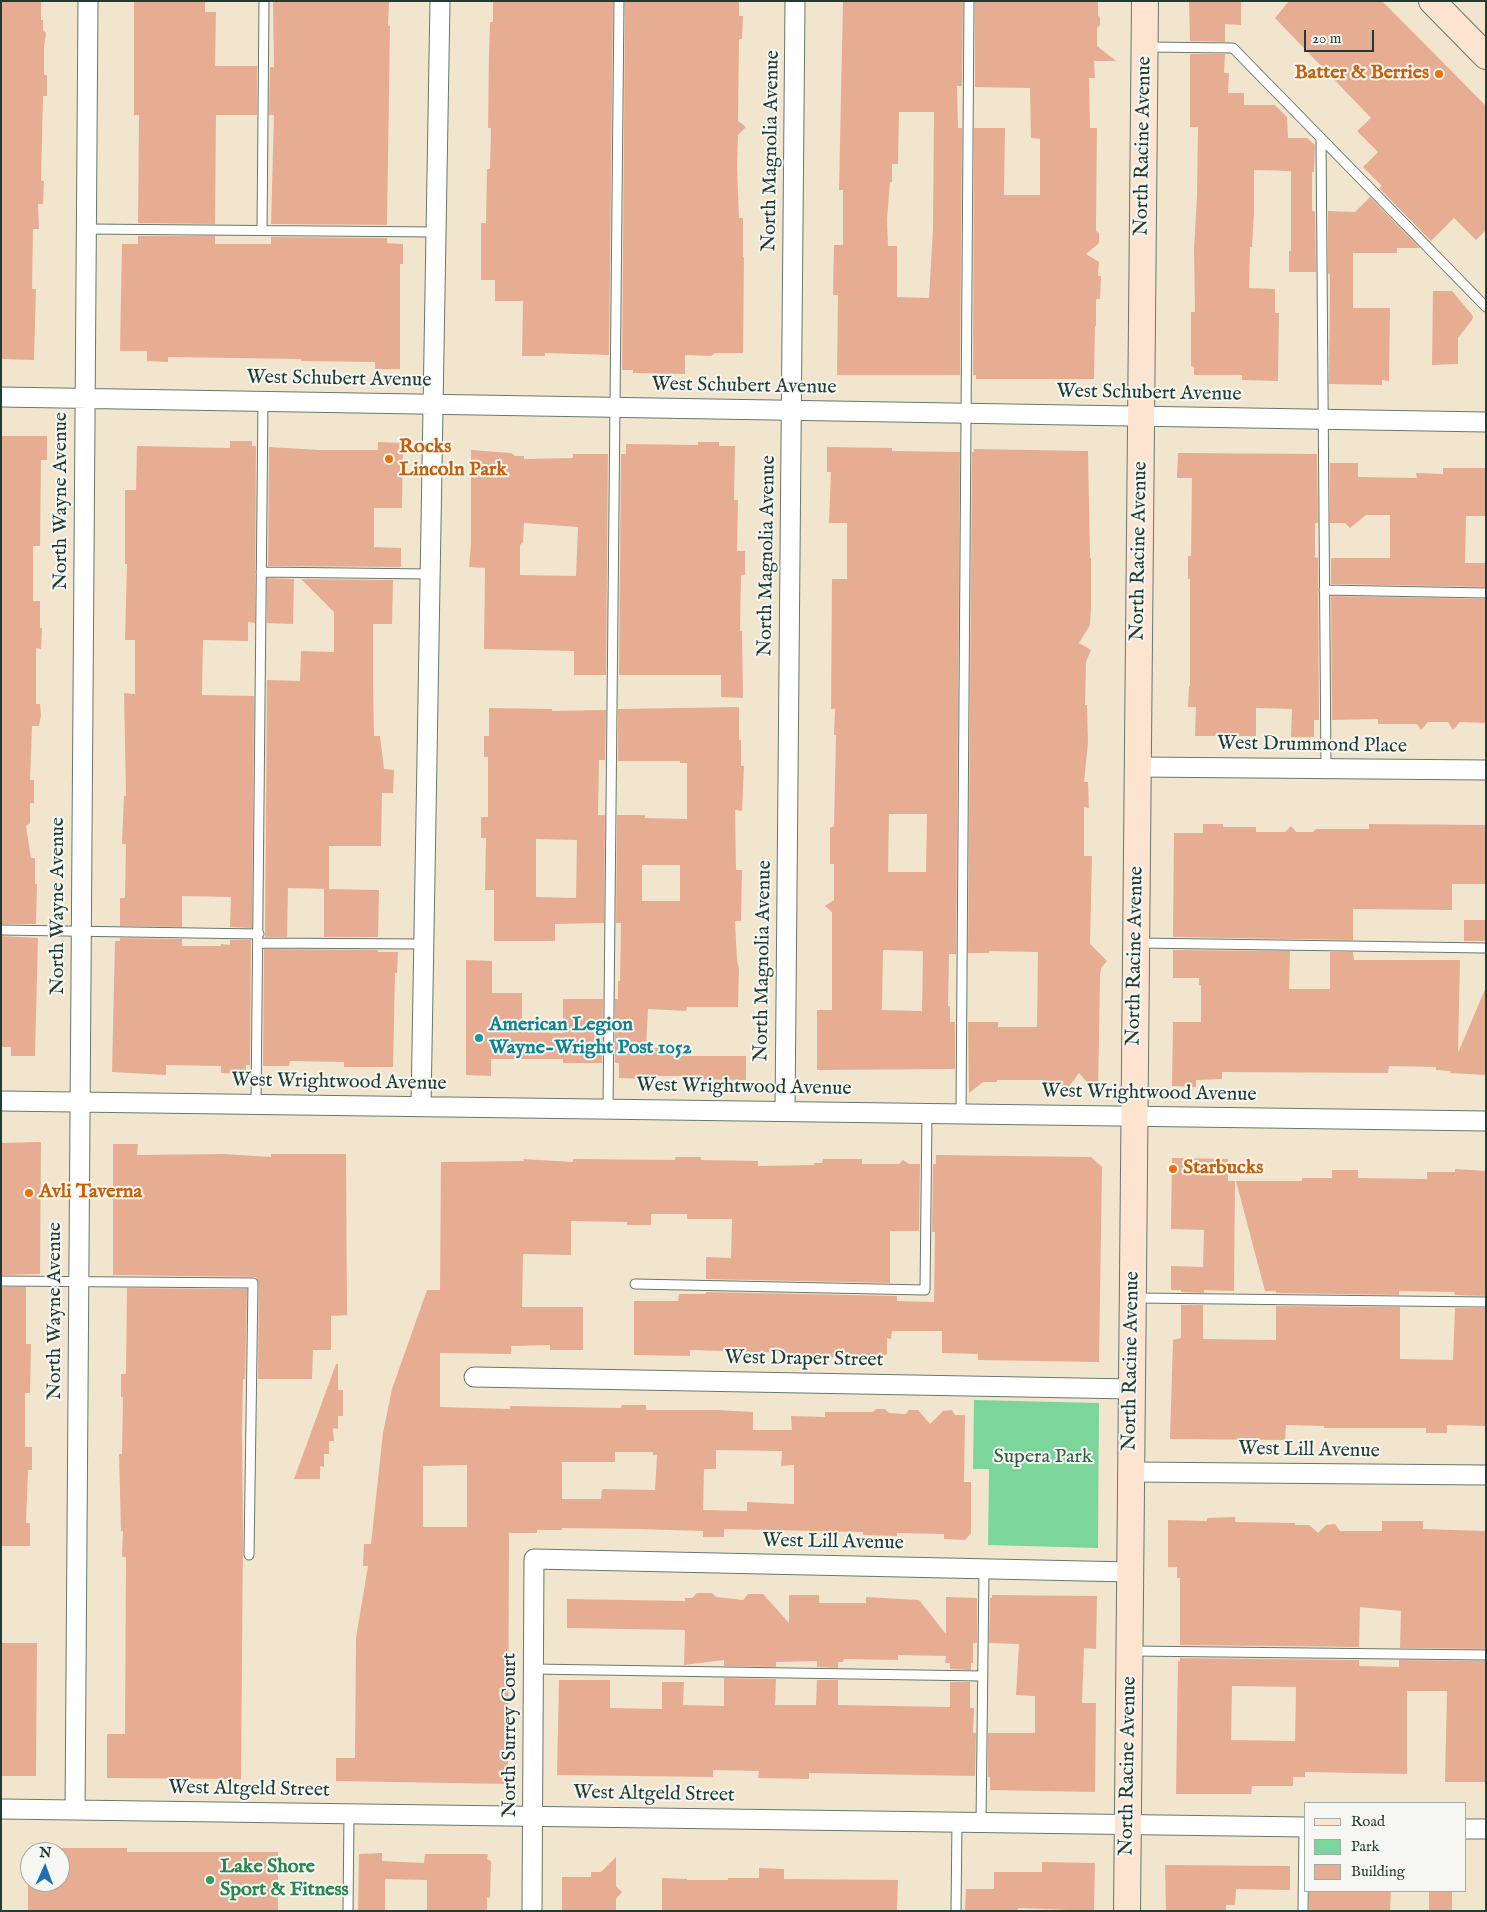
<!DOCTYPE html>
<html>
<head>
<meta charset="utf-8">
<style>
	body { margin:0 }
	#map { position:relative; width:1487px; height:1912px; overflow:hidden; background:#f2e5cd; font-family:"IM FELL English",serif }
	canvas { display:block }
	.frame { position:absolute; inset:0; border:2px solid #1f3d34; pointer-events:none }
	.legend { position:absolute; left:1304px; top:1802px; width:162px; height:90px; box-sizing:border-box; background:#f6f6f2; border:1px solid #a0aca6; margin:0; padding:6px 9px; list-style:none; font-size:15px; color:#1f3d34 }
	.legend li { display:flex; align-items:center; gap:10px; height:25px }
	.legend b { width:25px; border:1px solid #a0aca6 }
	.north { position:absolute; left:20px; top:1842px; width:50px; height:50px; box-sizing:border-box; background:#f6f6f2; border:1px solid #a0aca6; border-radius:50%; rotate:2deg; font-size:14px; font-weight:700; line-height:20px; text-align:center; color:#1f3d34 }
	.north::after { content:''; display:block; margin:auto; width:18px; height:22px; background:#1f6fb2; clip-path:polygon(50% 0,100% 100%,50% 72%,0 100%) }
	.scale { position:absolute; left:1304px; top:30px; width:70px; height:22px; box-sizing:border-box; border:2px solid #1f3d34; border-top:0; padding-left:6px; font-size:15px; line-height:18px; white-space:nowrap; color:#1f3d34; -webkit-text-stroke:4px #f6f6f2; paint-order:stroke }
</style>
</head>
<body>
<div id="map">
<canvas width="1487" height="1912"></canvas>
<div class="frame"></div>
<ul class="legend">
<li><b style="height:6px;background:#fde4d1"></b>Road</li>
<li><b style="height:14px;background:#7cd69c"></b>Park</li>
<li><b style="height:14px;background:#e7ad93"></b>Building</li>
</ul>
<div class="north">N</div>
<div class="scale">20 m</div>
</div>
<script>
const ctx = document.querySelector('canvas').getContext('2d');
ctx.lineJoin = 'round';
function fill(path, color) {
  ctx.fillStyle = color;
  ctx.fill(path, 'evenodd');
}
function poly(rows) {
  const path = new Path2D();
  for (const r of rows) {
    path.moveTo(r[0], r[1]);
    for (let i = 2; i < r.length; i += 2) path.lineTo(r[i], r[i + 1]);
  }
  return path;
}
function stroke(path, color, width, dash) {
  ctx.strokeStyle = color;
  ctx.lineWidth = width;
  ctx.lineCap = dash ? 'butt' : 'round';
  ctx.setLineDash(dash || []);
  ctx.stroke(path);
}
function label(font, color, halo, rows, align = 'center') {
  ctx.font = font + ' "IM FELL English",serif';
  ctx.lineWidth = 4;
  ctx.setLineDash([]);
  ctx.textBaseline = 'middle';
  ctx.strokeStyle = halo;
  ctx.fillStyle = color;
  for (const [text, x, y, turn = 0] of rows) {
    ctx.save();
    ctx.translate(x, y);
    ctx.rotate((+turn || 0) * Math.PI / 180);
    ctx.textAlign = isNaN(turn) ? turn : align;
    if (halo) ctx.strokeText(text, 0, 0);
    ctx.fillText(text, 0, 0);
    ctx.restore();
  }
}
const green = poly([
	[974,1400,1099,1403,1098,1548,988,1545,989,1469,973,1469]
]);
const building = poly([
	[1,1,41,1,41,20,43,20,43,30,46,33,44,47,44,75,47,75,47,96,43,96,41,181,44,181,43,204,38,204,39,229,33,229,32,289,36,289,34,360,1,359],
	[134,1,205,1,205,12,216,12,215,66,257,66,257,115,216,115,215,224,138,223,139,115,134,115],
	[273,1,389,1,388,26,390,26,387,225,271,224,274,115,269,115,270,67,274,67],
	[493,1,613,1,609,355,545,353,545,356,522,356,523,301,495,301,495,280,481,280,481,223,486,223,487,169,490,169,491,128,488,128,489,54,490,22,493,22],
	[625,1,739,1,739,16,743,16,742,39,739,39,738,121,746,127,738,135,737,166,739,218,743,218,743,257,744,257,743,353,715,353,711,356,685,355,685,374,633,373,633,370,622,370],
	[843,1,963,1,962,86,957,86,958,128,962,128,960,375,837,375,838,295,833,295,834,245,843,245,843,190,839,190],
	[899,112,934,112,933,229,929,298,897,297,897,246,888,246,887,219,890,182,892,182,892,164,898,164],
	[975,1,1098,1,1098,15,1100,18,1100,25,1097,28,1097,46,1116,61,1094,61,1095,78,1089,78,1090,128,1097,128,1096,222,1096,231,1099,233,1099,243,1086,254,1099,262,1098,276,1101,276,1100,299,1096,299,1096,326,1095,326,1094,379,976,379,976,375,973,375,974,128,1005,128,1004,195,1040,195,1040,139,1031,138,1030,88,975,87],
	[1189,1,1241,1,1241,25,1225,24,1225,42,1190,41],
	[1289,1,1382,1,1486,106,1486,230,1476,240,1454,218,1431,241,1379,188,1382,186,1363,167,1378,152,1357,131,1371,118,1275,18],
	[1190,54,1225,54,1224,73,1229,73,1228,93,1244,93,1244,105,1275,105,1287,117,1288,138,1307,138,1315,145,1314,172,1312,172,1312,211,1315,211,1316,272,1289,272,1289,251,1291,251,1291,171,1254,170,1254,212,1252,247,1250,247,1249,288,1275,289,1275,313,1279,313,1278,381,1242,380,1242,375,1194,375,1194,367,1191,366,1191,312,1195,312,1194,250,1197,196,1198,127,1190,127],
	[1370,197,1420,248,1397,248,1397,253,1353,253,1353,308,1390,308,1389,381,1382,380,1382,385,1329,384,1330,275,1328,273,1328,211,1355,212],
	[138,236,215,236,215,244,271,244,271,237,387,238,387,243,403,244,403,264,400,264,400,369,375,369,375,362,301,361,301,359,168,357,168,362,147,361,147,351,120,351,122,244,138,244],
	[1433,291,1452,291,1473,316,1472,320,1458,338,1458,364,1432,365],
	[1,436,47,436,47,460,41,460,40,546,33,546,33,601,40,601,40,628,42,628,41,649,36,648,36,704,40,704,41,715,39,726,32,726,30,780,34,780,34,803,30,803,30,823,26,826,31,858,35,858,35,884,37,884,36,924,1,924],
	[230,441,252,441,252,446,256,446,255,623,248,622,248,641,203,640,202,695,254,696,252,928,230,927,231,897,182,896,182,927,120,926,120,898,125,898,126,844,122,844,124,796,126,796,124,693,135,694,135,640,125,640,127,564,125,564,125,490,136,490,137,446,230,448],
	[378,442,403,443,402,508,374,508,374,547,401,548,401,567,268,566,269,447,320,450,378,450],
	[698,442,719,442,719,446,735,446,734,500,738,500,737,551,745,551,745,575,741,575,740,631,742,631,743,698,721,697,721,675,619,675,621,454,626,454,626,444,698,445],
	[827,447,892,448,892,451,960,452,956,954,949,954,948,1006,950,1006,950,1022,955,1022,955,1069,817,1070,817,1010,832,1010,832,912,825,906,834,900,834,864,830,864,830,828,834,826,836,735,834,735,835,709,831,709,832,579,847,579,847,523,829,523,831,472,827,472],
	[889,814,927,814,926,872,888,872],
	[883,950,923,951,922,1011,882,1010],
	[974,449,1088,451,1090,558,1091,558,1091,607,1090,625,1079,643,1091,650,1086,662,1085,705,1087,705,1088,743,1084,782,1088,782,1089,808,1084,807,1084,856,1092,856,1090,944,1107,961,1101,968,1100,976,1098,1095,1079,1073,1067,1089,1059,1083,1043,1083,1043,1080,997,1080,997,1082,983,1082,969,1093,968,1022,998,1022,998,1027,1037,1027,1038,952,989,951,989,953,968,953,972,452,974,452],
	[471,450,511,453,515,456,524,456,524,459,573,458,573,454,608,454,606,675,574,675,574,651,484,649,485,568,469,567,471,545],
	[524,523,578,527,576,576,520,575,520,545,523,542],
	[1178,453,1317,454,1318,523,1315,523,1315,555,1314,557,1318,558,1319,720,1314,720,1314,737,1291,737,1292,709,1256,708,1256,736,1227,736,1221,743,1216,736,1195,736,1196,707,1188,707,1189,686,1190,686,1190,579,1188,579,1188,556,1191,556,1192,478,1177,478],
	[1330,463,1358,463,1358,477,1417,478,1416,473,1443,474,1443,468,1486,468,1486,516,1466,516,1465,563,1486,563,1486,587,1331,584,1331,558,1390,558,1390,515,1366,515,1350,528,1345,523,1330,523],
	[267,578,294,579,293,624,267,623],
	[301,579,393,580,392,624,373,624,373,682,374,736,380,736,384,769,394,770,393,793,382,793,381,846,329,846,329,889,288,888,287,937,265,937,267,680,300,681,301,651,334,652,334,612],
	[1331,596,1486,599,1486,723,1460,722,1453,730,1448,722,1428,722,1421,730,1417,724,1378,724,1378,719,1332,720],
	[739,707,739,740,741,740,741,766,744,766,742,811,735,810,736,870,742,870,741,921,735,921,737,960,739,969,738,1007,687,1007,686,1011,648,1009,646,1048,672,1048,672,1056,746,1056,746,1080,687,1079,688,1076,643,1076,644,1079,619,1078,619,1063,615,1063,615,999,618,999,618,981,620,981,621,923,616,923,617,815,645,815,645,818,687,819,687,763,680,763,680,761,618,761,618,709],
	[642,865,680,865,680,901,642,901],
	[489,708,552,709,552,711,606,710,605,760,599,760,598,815,605,815,604,923,555,924,555,941,494,941,494,890,485,890,486,838,481,838,481,817,488,817,488,757,484,757,484,736,489,736],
	[536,839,577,840,576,898,536,897],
	[1203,824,1223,824,1223,827,1256,827,1256,832,1285,832,1291,826,1296,832,1313,832,1316,829,1369,829,1369,824,1486,825,1486,884,1452,884,1452,910,1353,909,1353,940,1173,937,1174,833,1203,833],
	[324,889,379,890,378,937,324,937],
	[1464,920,1486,920,1486,941,1464,941],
	[1,936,38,938,35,1056,11,1056,11,1047,1,1047],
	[120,938,182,939,182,946,221,946,221,944,230,945,230,940,251,940,250,1065,246,1065,246,1074,221,1073,221,1066,166,1065,166,1075,112,1072,115,941,120,941],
	[264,949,378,950,378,952,398,952,397,973,395,973,393,1067,344,1067,344,1062,290,1061,289,1066,263,1066],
	[1173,950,1290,951,1289,989,1330,989,1330,952,1353,952,1354,960,1460,960,1458,1053,1486,987,1486,1075,1450,1073,1451,1071,1436,1070,1436,1067,1389,1066,1388,1073,1222,1072,1222,1079,1196,1080,1196,1087,1172,1086,1173,1022,1201,1022,1201,985,1199,985,1199,978,1173,978],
	[466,960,492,961,492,993,522,993,522,1032,563,1033,563,999,603,999,602,1063,563,1063,563,1059,491,1059,491,1076,466,1075],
	[41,1142,40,1274,1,1275,1,1143],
	[113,1144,138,1144,137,1155,224,1154,271,1157,271,1154,346,1154,347,1315,331,1316,331,1350,313,1350,312,1379,258,1379,259,1283,256,1277,113,1275],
	[936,1155,1091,1157,1102,1167,1099,1362,978,1360,978,1354,942,1353,942,1331,892,1331,891,1339,887,1338,887,1354,880,1358,790,1356,790,1353,690,1350,690,1356,634,1355,634,1301,678,1301,679,1294,706,1294,706,1292,897,1296,897,1301,934,1302,935,1232,932,1232,933,1164,936,1164],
	[675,1157,701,1157,701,1160,758,1161,758,1166,814,1165,814,1163,822,1163,823,1159,862,1159,862,1164,899,1164,903,1160,909,1164,920,1164,919,1231,890,1231,890,1283,706,1279,706,1257,731,1258,732,1219,687,1219,687,1214,651,1214,651,1225,627,1225,627,1222,571,1221,571,1255,523,1254,522,1307,583,1307,583,1350,550,1350,550,1345,511,1346,511,1354,440,1353,440,1407,510,1409,510,1406,621,1408,622,1405,646,1405,646,1410,717,1410,753,1412,753,1430,792,1430,791,1416,825,1417,825,1412,873,1412,876,1409,885,1409,889,1413,906,1414,909,1410,918,1410,930,1424,943,1411,952,1410,955,1415,965,1415,964,1482,971,1482,971,1533,965,1540,944,1539,944,1534,897,1533,897,1536,863,1535,863,1532,724,1529,724,1537,703,1537,703,1531,639,1529,562,1528,562,1530,537,1530,537,1533,509,1533,508,1784,336,1781,336,1758,355,1758,356,1638,368,1566,363,1566,364,1544,371,1544,383,1433,392,1389,427,1290,440,1290,441,1162,524,1161,523,1159,573,1162,573,1159,675,1160],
	[716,1450,782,1451,781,1466,794,1465,794,1504,747,1502,747,1511,703,1510,704,1469,716,1469],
	[615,1452,653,1452,653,1455,657,1455,655,1490,602,1489,601,1499,562,1499,562,1462,615,1462],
	[467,1465,467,1527,423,1527,423,1466],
	[1172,1158,1228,1159,1228,1181,1235,1181,1234,1291,1204,1290,1204,1293,1181,1292,1181,1290,1171,1290,1171,1266,1203,1267,1204,1230,1171,1229],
	[1455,1169,1486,1171,1486,1296,1455,1295,1454,1292,1399,1291,1399,1295,1276,1293,1276,1291,1265,1291,1236,1181,1302,1181,1302,1178,1332,1178,1332,1170,1358,1170,1358,1178,1427,1179,1427,1172,1455,1172],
	[1,1287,26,1287,26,1344,31,1344,30,1393,25,1393,25,1447,32,1447,32,1470,28,1470,26,1523,30,1523,30,1546,1,1546],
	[127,1288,247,1289,245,1379,243,1379,242,1430,243,1536,241,1779,107,1778,107,1734,125,1734,126,1557,122,1557,123,1531,121,1531,119,1454,122,1454,123,1397,121,1397,121,1374,126,1374],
	[1181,1305,1203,1305,1203,1339,1276,1340,1276,1306,1400,1307,1400,1359,1453,1360,1455,1308,1486,1308,1486,1426,1447,1425,1447,1433,1426,1433,1426,1428,1324,1428,1324,1426,1286,1425,1285,1440,1170,1439,1173,1340,1181,1338],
	[336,1364,338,1364,338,1390,343,1390,343,1416,338,1416,338,1429,333,1428,334,1441,329,1441,329,1454,324,1454,324,1467,320,1466,320,1479,294,1479],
	[1235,1517,1235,1522,1295,1523,1295,1525,1309,1525,1318,1533,1326,1525,1335,1524,1340,1531,1382,1531,1382,1521,1423,1521,1423,1529,1486,1531,1486,1649,1400,1648,1401,1611,1360,1607,1359,1647,1180,1645,1180,1578,1177,1578,1177,1567,1168,1567,1168,1520,1207,1521,1207,1518],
	[697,1593,712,1593,716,1597,743,1600,748,1594,763,1594,789,1623,789,1595,819,1595,819,1603,866,1603,866,1597,919,1600,946,1634,946,1597,977,1598,977,1643,973,1643,973,1663,971,1663,971,1670,950,1669,950,1663,945,1663,946,1656,898,1655,898,1660,844,1659,843,1662,838,1662,838,1668,817,1667,817,1661,776,1662,776,1667,724,1666,724,1660,684,1665,685,1630,567,1628,567,1599,685,1601,685,1598,692,1598],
	[992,1595,1097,1596,1096,1649,1084,1648,1082,1703,1096,1703,1095,1792,990,1790,990,1777,988,1777,988,1733,1035,1733,1035,1696,1016,1695,1019,1644,989,1643,990,1598,992,1598],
	[1,1643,37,1643,36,1776,1,1776],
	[1180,1658,1359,1660,1359,1666,1399,1667,1399,1660,1486,1661,1486,1782,1445,1782,1447,1691,1407,1691,1407,1774,1305,1772,1305,1777,1293,1777,1293,1786,1252,1786,1251,1794,1176,1794,1178,1661,1180,1661],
	[1232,1686,1296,1687,1295,1741,1231,1740],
	[724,1678,776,1679,775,1705,816,1705,817,1680,838,1680,838,1705,950,1707,950,1682,970,1682,970,1708,974,1708,973,1733,976,1733,975,1776,809,1773,809,1779,758,1778,759,1771,713,1770,713,1777,557,1775,559,1680,610,1680,610,1708,662,1709,662,1682,684,1682,683,1705,724,1706],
	[28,1848,127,1848,127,1852,278,1852,278,1911,28,1911],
	[30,1852,60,1852,60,1882,30,1882],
	[382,1853,382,1861,424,1863,425,1854,488,1854,487,1859,491,1861,490,1898,487,1897,487,1911,427,1911,427,1880,385,1879,385,1911,358,1911,359,1854],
	[616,1857,616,1886,622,1892,616,1899,616,1911,562,1911,562,1877,591,1877,591,1872,601,1872],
	[1042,1862,1095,1863,1094,1911,1018,1908,1018,1910,965,1911,966,1889,994,1889,994,1872,1042,1872],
	[1165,1865,1290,1866,1290,1890,1236,1889,1235,1905,1226,1905,1226,1911,1166,1911],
	[759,1868,784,1869,784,1879,898,1880,897,1911,662,1911,662,1878,687,1879,687,1880,728,1880,728,1878,759,1878],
	[1309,1891,1391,1891,1390,1911,1309,1911],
	[1429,1891,1452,1891,1452,1911,1429,1911]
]);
const lane = poly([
	[1145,47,1233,48,1486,307],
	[1321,138,1326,769],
	[86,229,436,232],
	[262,230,264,1],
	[261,572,430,574],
	[1324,590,1486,593],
	[1,930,259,934],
	[259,943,423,944],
	[1139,943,1486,948],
	[256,1104,263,402],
	[608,1109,619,1],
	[961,1114,969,1],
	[1,1281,253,1283,249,1555],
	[635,1284,925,1290,927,1113],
	[1136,1298,1486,1302],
	[1132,1651,1486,1655],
	[533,1669,982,1676],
	[981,1823,984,1569],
	[348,1911,349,1814],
	[956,1911,957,1822],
	[1303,1911,1304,1827]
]);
const street = poly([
	[1,397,1486,422],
	[1138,767,1486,770],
	[1,1101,1486,1121],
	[421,1106,440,1],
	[785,1111,795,1],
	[474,1377,1132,1389],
	[1131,1472,1486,1475],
	[1,1809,1306,1827],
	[75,1810,88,1],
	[1466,1829,1486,1829],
	[532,1911,534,1559,1130,1572]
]);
const secondary = poly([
	[1432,1,1486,56],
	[1127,1911,1145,1]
]);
const markers = [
	[1439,74,5,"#e8710a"],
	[389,459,5,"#e8710a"],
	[479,1038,5,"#0f9aa8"],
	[1173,1169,5,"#e8710a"],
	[29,1193,5,"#e8710a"],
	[210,1880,5,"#2e9e5b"]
];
const foodNames = [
	["Batter & Berries",1429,74,"right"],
	["Rocks",399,448],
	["Lincoln Park",399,471],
	["Starbucks",1183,1169],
	["Avli Taverna",39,1193]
];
const streetNames = [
	["North Racine Avenue",1144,146,-89],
	["North Magnolia Avenue",772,151,-89],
	["West Schubert Avenue",339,380,1],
	["West Schubert Avenue",744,387,1],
	["West Schubert Avenue",1149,394,1],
	["North Wayne Avenue",62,501,-90],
	["North Racine Avenue",1140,551,-89],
	["North Magnolia Avenue",768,556,-89],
	["West Drummond Place",1312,746,1],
	["North Wayne Avenue",59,906,-90],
	["North Racine Avenue",1136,956,-89],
	["North Magnolia Avenue",764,961,-89],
	["West Wrightwood Avenue",339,1083,1],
	["West Wrightwood Avenue",744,1088,1],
	["West Wrightwood Avenue",1149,1094,1],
	["North Wayne Avenue",56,1311,-90],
	["West Draper Street",804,1360,1],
	["North Racine Avenue",1132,1361,-89],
	["West Lill Avenue",1309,1451,1],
	["West Lill Avenue",833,1543,1],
	["North Surrey Court",511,1735,-90],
	["North Racine Avenue",1129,1766,-89],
	["West Altgeld Street",249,1790,1],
	["West Altgeld Street",654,1795,1]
];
const cultureNames = [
	["American Legion",489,1026],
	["Wayne-Wright Post 1052",489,1049]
];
const parkNames = [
	["Supera Park",1043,1458]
];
const leisureNames = [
	["Lake Shore",220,1868],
	["Sport & Fitness",220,1891]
];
fill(green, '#7cd69c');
fill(building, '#e7ad93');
stroke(lane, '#69786a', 11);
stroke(street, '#69786a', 21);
stroke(secondary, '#69786a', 28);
stroke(lane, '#fff', 9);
stroke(street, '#fff', 19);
stroke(secondary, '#fde4d1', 26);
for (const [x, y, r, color] of markers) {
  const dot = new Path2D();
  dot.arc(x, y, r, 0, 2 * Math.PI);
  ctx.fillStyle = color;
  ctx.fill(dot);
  stroke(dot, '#f6f6f2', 2);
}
label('bold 20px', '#c56008', '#f6f6f2', foodNames, 'left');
label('20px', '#1f3d34', '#f6f6f2', streetNames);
label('bold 20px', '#0d838f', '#f6f6f2', cultureNames, 'left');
label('20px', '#325c49', '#f6f6f2', parkNames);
label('bold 20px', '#27864d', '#f6f6f2', leisureNames, 'left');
</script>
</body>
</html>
